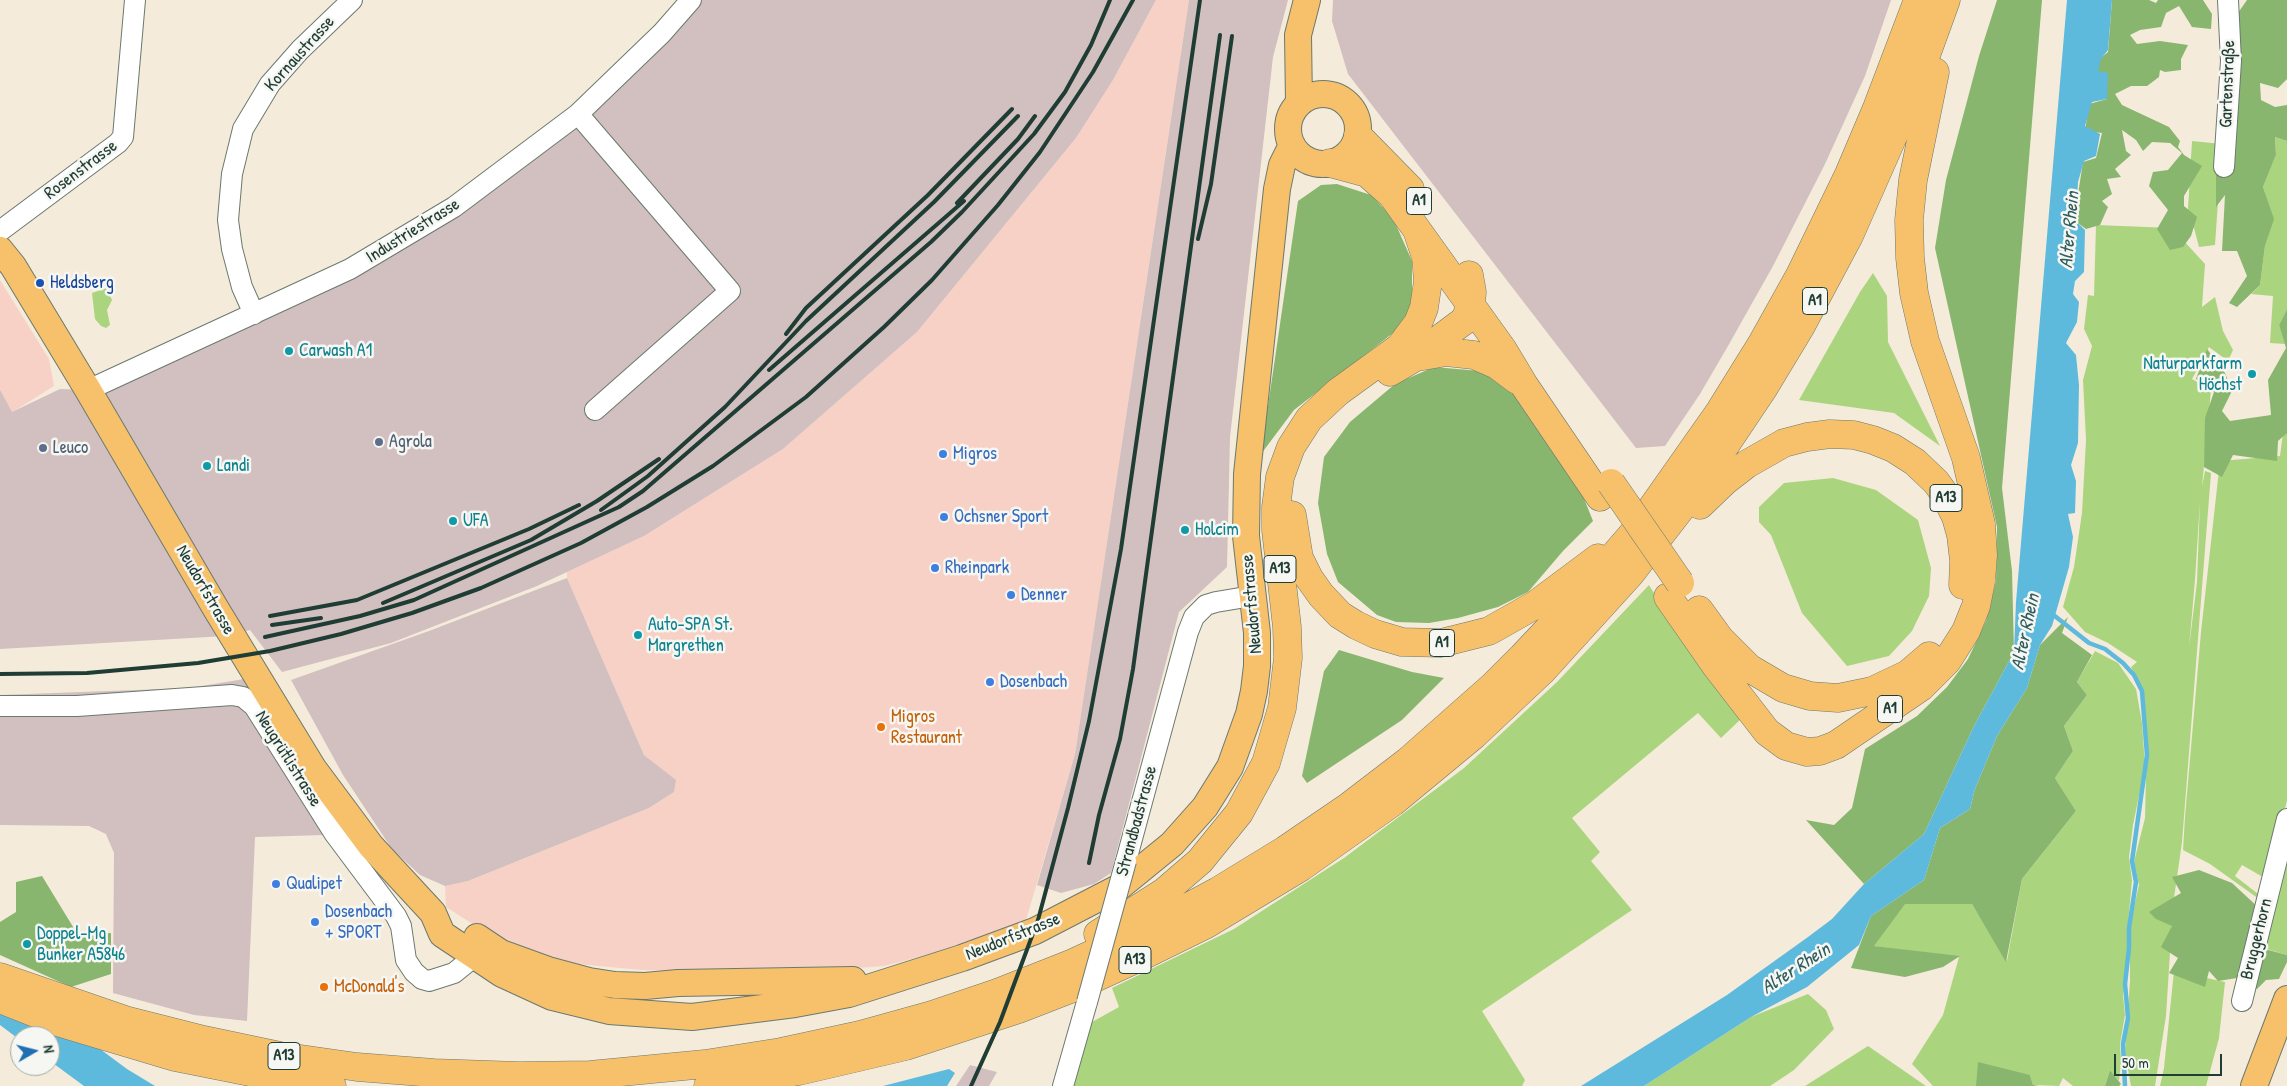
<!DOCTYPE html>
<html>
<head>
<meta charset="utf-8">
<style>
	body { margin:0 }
	#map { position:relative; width:2287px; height:1086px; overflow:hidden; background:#f5ebdb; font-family:"Patrick Hand",sans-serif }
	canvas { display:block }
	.north { position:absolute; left:10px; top:1026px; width:50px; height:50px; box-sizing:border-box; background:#f6f6f2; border:1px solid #a0aca6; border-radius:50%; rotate:82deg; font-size:14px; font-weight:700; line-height:20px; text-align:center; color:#1f3d34 }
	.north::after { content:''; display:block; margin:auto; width:18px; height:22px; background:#1f6fb2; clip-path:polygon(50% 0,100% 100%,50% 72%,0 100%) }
	.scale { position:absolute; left:2114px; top:1054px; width:108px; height:22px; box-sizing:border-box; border:2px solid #1f3d34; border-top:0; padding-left:6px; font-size:15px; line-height:18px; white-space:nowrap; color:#1f3d34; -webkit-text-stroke:4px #f6f6f2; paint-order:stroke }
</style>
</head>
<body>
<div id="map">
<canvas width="2287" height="1086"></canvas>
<div class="north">N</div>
<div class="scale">50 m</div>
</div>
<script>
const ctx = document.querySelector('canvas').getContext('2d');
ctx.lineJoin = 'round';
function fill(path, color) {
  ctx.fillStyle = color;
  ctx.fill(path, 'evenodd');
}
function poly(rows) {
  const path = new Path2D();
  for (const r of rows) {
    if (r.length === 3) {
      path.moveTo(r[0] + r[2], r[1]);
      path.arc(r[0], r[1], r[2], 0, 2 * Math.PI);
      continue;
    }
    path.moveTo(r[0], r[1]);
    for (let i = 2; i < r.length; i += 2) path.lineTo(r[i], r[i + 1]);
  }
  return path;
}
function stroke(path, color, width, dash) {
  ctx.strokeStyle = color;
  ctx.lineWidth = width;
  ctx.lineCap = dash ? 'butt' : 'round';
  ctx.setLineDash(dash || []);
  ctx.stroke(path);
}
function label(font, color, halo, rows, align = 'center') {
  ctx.font = font + ' "Patrick Hand",sans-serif';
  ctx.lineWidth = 5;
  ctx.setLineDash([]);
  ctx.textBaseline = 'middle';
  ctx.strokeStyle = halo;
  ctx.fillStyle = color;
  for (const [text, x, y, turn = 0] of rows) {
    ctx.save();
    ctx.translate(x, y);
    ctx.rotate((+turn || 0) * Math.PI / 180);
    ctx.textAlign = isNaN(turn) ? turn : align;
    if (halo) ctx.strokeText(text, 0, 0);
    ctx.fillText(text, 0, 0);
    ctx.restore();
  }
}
const built = poly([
	[1156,0,1189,0,1075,754,1026,920,950,949,884,966,786,973,642,970,544,961,512,949,446,907,445,886,468,881,649,808,674,792,675,780,644,755,567,578,567,572,644,536,783,449,917,332,1076,138,1113,80],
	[0,280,49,359,54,386,0,420]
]);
const industrial = poly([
	[689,0,1156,0,1113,80,1076,138,917,332,783,449,644,536,537,586,391,643,282,672,250,630,225,636,0,649,0,390,12,412,60,389,89,390,398,242,578,114],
	[1189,0,1288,0,1273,57,1230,437,1227,567,1179,612,1111,873,1094,884,1061,893,1037,885,1075,754],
	[1333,0,1891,0,1865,76,1825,164,1773,266,1728,346,1700,394,1665,446,1636,448,1348,74,1332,21],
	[567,578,644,755,676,780,674,792,649,808,468,881,445,886,420,875,392,849,343,775,291,680,429,631],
	[244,679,325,835,255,837,247,1021,194,1015,113,993,114,853,106,834,89,826,0,825,0,695,190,688],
	[970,1065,997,1072,989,1086,956,1086]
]);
const green = poly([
	[2275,137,2287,141,2287,309,2279,325,2285,344,2270,343,2273,296,2251,294,2260,285,2265,246,2273,219,2263,187,2276,155],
	[2192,141,2222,144,2215,245,2199,247,2194,228,2187,226],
	[2096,225,2172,228,2205,264,2202,307,2215,297,2223,331,2233,350,2228,361,2209,347,2192,379,2211,390,2202,487,2205,471,2211,473,2182,842,2173,905,2166,1016,2155,1086,2131,1086,2125,1053,2130,981,2130,925,2139,885,2134,862,2145,818,2147,738,2144,695,2131,667,2137,662,2108,643,2085,632,2063,607,2074,567,2082,513,2086,440,2083,380,2092,346,2084,329,2088,295,2094,296],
	[2200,501,2197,582,2189,648,2195,580],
	[1873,273,1887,296,1888,342,1940,446,1894,413,1799,400,1860,292],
	[107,288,112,300,107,310,110,325,106,328,101,326,95,319,92,293],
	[2287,403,2287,800,2268,880,2242,865,2235,876,2262,897,2259,899,2210,864,2183,850,2185,817,2201,632,2220,461,2280,456],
	[1833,478,1876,490,1918,520,1931,568,1929,596,1912,631,1889,656,1847,666,1802,613,1771,535,1759,522,1759,507,1784,483],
	[1649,585,1666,613,1742,718,1721,738,1698,713,1572,818,1600,852,1591,861,1632,910,1482,1011,1525,1080,1522,1086,1070,1086,1092,1022,1119,1007,1112,988,1234,929,1344,858,1464,768,1557,682],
	[2095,651,2118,663,2136,689,2142,723,2145,766,2133,825,2129,857,2132,880,2127,935,2128,950,2123,995,2125,1015,2120,1044,2121,1061,2119,1081,2110,1070,2105,1086,2073,1086,2063,1078,2059,1086,2033,1085,2030,1075,1979,1086,1933,1086,1912,1064,1943,1015,1959,957,1873,946,1904,904,1972,904,2007,961,2022,879,2076,811,2055,778,2073,751,2064,726,2087,695,2077,682],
	[2287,858,2287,955,2260,947],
	[2174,971,2225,982,2219,1038,2206,1086,2160,1086,2164,1068],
	[1808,994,1826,1010,1834,1029,1794,1070,1770,1086,1644,1086,1751,1017],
	[1868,1046,1926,1086,1805,1086]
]);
const forest = poly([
	[1997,0,2042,0,2002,488,2012,571,2014,652,1973,728,1924,834,1864,884,1806,820,1834,825,1852,808,1865,749,1917,716,1947,687,1968,659,1986,621,1996,581,1997,527,1935,248,1946,180,1979,56],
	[2112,0,2149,0,2156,3,2158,0,2203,0,2212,14,2211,29,2192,27,2179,6,2166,13,2161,27,2140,30,2130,35,2137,44,2160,41,2188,45,2181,59,2181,70,2165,72,2160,70,2159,77,2147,86,2131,86,2115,94,2122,105,2169,127,2180,141,2178,147,2184,155,2202,166,2184,196,2184,206,2197,217,2191,236,2183,247,2170,250,2157,229,2168,210,2149,186,2153,172,2168,170,2182,153,2170,143,2152,142,2143,151,2136,140,2122,130,2126,151,2131,155,2115,169,2121,177,2107,179,2112,194,2102,201,2108,207,2100,225,2086,229,2074,220,2083,162,2096,158,2102,133,2085,131,2089,104,2107,99,2096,72,2096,62,2108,52],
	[2247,0,2287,0,2287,79,2278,88,2260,83,2261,100,2275,107,2287,105,2287,141,2275,137,2276,155,2263,187,2274,219,2265,246,2260,285,2237,307,2229,303,2247,276,2237,251,2222,251,2225,195,2216,207,2216,174,2229,173,2234,148,2239,105,2237,77,2241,46,2233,20],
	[1337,184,1371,195,1393,218,1412,261,1412,301,1402,326,1294,410,1261,454,1298,201,1321,185],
	[2287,309,2287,433,2278,441,2277,461,2233,455,2222,477,2204,467,2205,418,2214,392,2196,379,2207,349,2225,373,2232,391,2222,411,2230,421,2271,415,2268,380,2286,348,2279,325],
	[1434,367,1480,371,1501,381,1522,404,1579,486,1593,521,1563,551,1528,592,1498,607,1458,618,1429,623,1396,622,1377,615,1338,582,1327,554,1318,503,1324,457,1350,422,1395,384],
	[2068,617,2062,633,2092,655,2077,682,2087,695,2064,726,2073,751,2055,778,2076,811,2022,879,2006,962,1972,904,1905,904,1874,946,1960,956,1943,967,1905,977,1851,968,1871,916,1924,880,1940,828,1970,809,1975,789,1997,736,2027,688,2040,645],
	[1339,650,1412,672,1444,678,1402,720,1307,783,1302,776,1324,671],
	[2199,870,2232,883,2273,921,2261,948,2287,955,2287,962,2279,979,2266,980,2257,989,2237,978,2218,981,2209,971,2205,987,2169,973,2178,958,2161,947,2172,926,2156,919,2149,912,2181,893,2172,877],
	[42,876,78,935,111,933,111,974,71,987,0,955,0,922,16,912,16,882],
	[1978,1062,2030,1075,2033,1085,2039,1086,1976,1086],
	[2110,1070,2121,1084,2119,1086,2105,1086]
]);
const water = poly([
	[2067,0,2112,0,2108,50,2101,59,2098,71,2108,73,2107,99,2092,102,2085,126,2100,134,2096,156,2084,161,2078,182,2076,221,2085,230,2084,272,2075,281,2073,294,2079,302,2077,322,2066,343,2076,355,2079,385,2078,443,2071,465,2076,481,2075,513,2068,514,2073,537,2069,567,2052,626,2040,645,2027,688,1997,736,1975,789,1970,809,1940,828,1924,880,1871,916,1859,945,1807,987,1751,1017,1644,1086,1581,1086,1727,995,1808,937,1832,919,1864,884,1924,834,1973,728,2014,652,2016,602],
	[0,975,127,1069,155,1086,84,1086,50,1061,50,1036,20,1036,20,1040,0,1025],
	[949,1069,955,1073,947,1086,883,1086]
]);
const stream = poly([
	[2051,613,2089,643,2105,649,2123,663,2134,675,2142,691,2147,755,2132,861,2136,882,2129,928,2129,948,2125,984,2128,1018,2123,1044,2125,1086]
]);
const minor = poly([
	[578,114,730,291,595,410],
	[2224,167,2231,61,2228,0],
	[0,231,118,143,123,137,135,0],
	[254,314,242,287,232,249,228,220,232,174,243,129,270,84,300,50,352,0],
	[88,390,350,269,454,207,578,114,662,33,691,0],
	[0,706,77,706,232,695,243,697,254,706,334,833,396,916,401,926,406,960,414,972,422,979,429,981,454,973,475,956,480,944],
	[1126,861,1188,632,1194,617,1206,605,1216,602,1252,596],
	[2242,1001,2287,819],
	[1063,1086,1087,1002]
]);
const major = poly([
	[1323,129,35],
	[1299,103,1298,35,1307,0],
	[0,250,13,266,88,390,216,609,313,768,371,846,433,913,442,934,502,974,552,997,609,1011,692,1017,795,1004,849,994,962,958,1035,931,1118,888,1172,844,1205,807,1230,767,1249,714,1254,691,1257,666,1257,633,1246,536,1247,474,1277,189,1282,165,1292,145],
	[477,937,501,953,548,970,589,981,615,985,645,986,678,983,853,980],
	[2254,1086,2287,999]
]);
const highway = poly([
	[1358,136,1410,189],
	[1330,163,1367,173,1392,195,1503,350,1524,385,1600,497],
	[1417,357,1446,352,1474,355,1497,365,1517,380],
	[1390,372,1414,358,1465,320,1471,305,1472,292,1469,275],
	[1700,505,1725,481,1747,464,1784,443,1807,437,1830,434,1854,435,1873,440,1893,448,1915,462,1936,482,1944,493,1956,517,1961,535,1964,561,1963,585],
	[1292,515,1299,558,1309,578,1321,595,1340,615,1356,625,1375,634,1402,642,1441,643,1489,631,1535,605,1598,558],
	[1668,597,1716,666,1767,732,1786,746,1807,752,1820,751,1836,745,1921,687,1947,661,1966,631,1976,606,1981,581,1983,555,1981,524,1966,458,1925,341,1914,293,1910,258,1909,220,1913,180,1935,72],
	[1699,610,1720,639,1749,668,1783,688,1810,696,1838,698,1872,691,1908,674,1929,656],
	[1098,934,1164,892,1200,861,1239,813,1266,763,1282,708,1288,658,1287,627,1276,530,1276,507,1280,477,1291,447,1309,419,1338,392,1400,347,1418,323,1424,308,1428,281,1426,257,1417,230],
	[0,977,125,1020,204,1040,280,1056,357,1067,434,1073,519,1076,590,1075,705,1064,781,1052,860,1035,932,1015,997,993,1073,963,1151,927,1218,891,1285,850,1348,807,1408,761,1494,685,1522,657,1575,601,1637,529,1720,411,1761,345,1800,275,1849,174,1877,108,1918,0],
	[0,999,58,1022,175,1057,285,1079,332,1086],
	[708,1086,799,1071,906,1046,1019,1009,1073,988,1138,958,1205,925,1301,867,1393,802,1474,735,1542,671,1631,573,1696,489,1763,389,1801,326,1849,236,1913,91,1946,0]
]);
const rail = poly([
	[957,203,1018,139,1035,116],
	[1198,239,1211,184,1232,36],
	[786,334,806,308,928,195,1012,109],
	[769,370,964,201],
	[601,510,648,476,725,407,806,321,934,202,1018,116],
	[383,603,531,540,597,501,659,459],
	[270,616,357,600,529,529,579,505],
	[272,625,321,618],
	[265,637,360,616,414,600,619,507,643,491,931,242,962,212,1034,134,1065,92,1091,45,1110,0],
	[0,674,87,673,198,663,270,651,341,634,412,613,481,588,581,543,647,507,713,466,806,397,884,327,932,280,998,205,1040,152,1093,72,1133,0],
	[1089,863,1099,815,1120,739,1133,669,1220,35],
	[971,1086,1000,1022,1038,920,1068,808,1089,721,1121,549,1200,0]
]);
const minorBridge = poly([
	[1087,1002,1126,861]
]);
const highwayBridge = poly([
	[1611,483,1680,583]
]);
const markers = [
	[40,283,5,"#1a4fb4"],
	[289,351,5,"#0f9aa8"],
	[2252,374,5,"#0f9aa8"],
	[379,442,5,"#5c6f8a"],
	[43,448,5,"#5c6f8a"],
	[943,454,5,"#3f7fe0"],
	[207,466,5,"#0f9aa8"],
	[944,517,5,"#3f7fe0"],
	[453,521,5,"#0f9aa8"],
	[1185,530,5,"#0f9aa8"],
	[935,568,5,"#3f7fe0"],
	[1011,595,5,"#3f7fe0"],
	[638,635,5,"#0f9aa8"],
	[990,682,5,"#3f7fe0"],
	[881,727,5,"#e8710a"],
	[276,884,5,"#3f7fe0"],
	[315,922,5,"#3f7fe0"],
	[27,944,5,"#0f9aa8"],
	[324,987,5,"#e8710a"]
];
const shields = [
	[1419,201,25],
	[1815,301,25],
	[1946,498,32],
	[1280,569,32],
	[1442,643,25],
	[1890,709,25],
	[1135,960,32],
	[284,1056,32]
];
const shieldNames = [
	["A1",1419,201],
	["A1",1815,301],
	["A13",1946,498],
	["A13",1280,569],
	["A1",1442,643],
	["A1",1890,709],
	["A13",1135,960],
	["A13",284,1056]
];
const streetNames = [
	["Kornaustrasse",300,54,-48],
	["Gartenstraße",2228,84,-88],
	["Rosenstrasse",81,170,-37],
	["Industriestrasse",413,231,-32],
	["Neudorfstrasse",205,590,60],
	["Neudorfstrasse",1252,604,-95],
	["Neugrütlistrasse",288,759,58],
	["Strandbadstrasse",1137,821,-75],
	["Neudorfstrasse",1013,937,-22],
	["Bruggerhorn",2257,939,-76]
];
const transitNames = [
	["Heldsberg",50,283]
];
const cultureNames = [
	["Carwash A1",299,351],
	["Naturparkfarm",2242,364,"right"],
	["Höchst",2242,385,"right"],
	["Landi",217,466],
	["UFA",463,521],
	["Holcim",1195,530],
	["Auto-SPA St.",648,625],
	["Margrethen",648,646],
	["Doppel-Mg",37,934],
	["Bunker A5846",37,955]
];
const serviceNames = [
	["Agrola",389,442],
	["Leuco",53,448]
];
const shopNames = [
	["Migros",953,454],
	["Ochsner Sport",954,517],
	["Rheinpark",945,568],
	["Denner",1021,595],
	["Dosenbach",1000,682],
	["Qualipet",286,884],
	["Dosenbach",325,912],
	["+ SPORT",325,933]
];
const foodNames = [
	["Migros",891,717],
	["Restaurant",891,738],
	["McDonald's",334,987]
];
const waterNames = [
	["Alter Rhein",2070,230,-85],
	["Alter Rhein",2026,632,-78],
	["Alter Rhein",1796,969,-33]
];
fill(built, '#f7d1c6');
fill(industrial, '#d2bfbf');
fill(green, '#abd47f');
fill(forest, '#88b66e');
fill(water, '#5ebadc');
stroke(stream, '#5ebadc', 4.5);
stroke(minor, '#6a7a6e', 22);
stroke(major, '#6a7a6e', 28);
stroke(highway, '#6a7a6e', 29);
stroke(minor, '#fff', 20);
stroke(major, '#f7c06b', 26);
stroke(highway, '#f7c06b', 28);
stroke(rail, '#1f3d34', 4);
stroke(minorBridge, '#6a7a6e', 22, []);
stroke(highwayBridge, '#6a7a6e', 29, []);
stroke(minorBridge, '#fff', 20);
stroke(highwayBridge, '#f7c06b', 28);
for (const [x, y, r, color] of markers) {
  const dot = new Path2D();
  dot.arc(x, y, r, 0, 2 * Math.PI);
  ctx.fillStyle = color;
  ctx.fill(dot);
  stroke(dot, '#f6f6f2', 2);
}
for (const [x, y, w] of shields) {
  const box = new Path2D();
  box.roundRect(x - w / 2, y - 13.5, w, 27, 4);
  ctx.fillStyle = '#f6f6f2';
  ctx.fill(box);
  stroke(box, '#1f3d34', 1);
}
label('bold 16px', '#1f3d34', null, shieldNames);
label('18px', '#1f3d34', '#f6f6f2', streetNames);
label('18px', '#164399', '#f6f6f2', transitNames, 'left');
label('18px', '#0d838f', '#f6f6f2', cultureNames, 'left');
label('18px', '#4e5e75', '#f6f6f2', serviceNames, 'left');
label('18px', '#366cbe', '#f6f6f2', shopNames, 'left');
label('18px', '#c56008', '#f6f6f2', foodNames, 'left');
label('italic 19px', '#2f5c5e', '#f6f6f2', waterNames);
</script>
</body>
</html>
